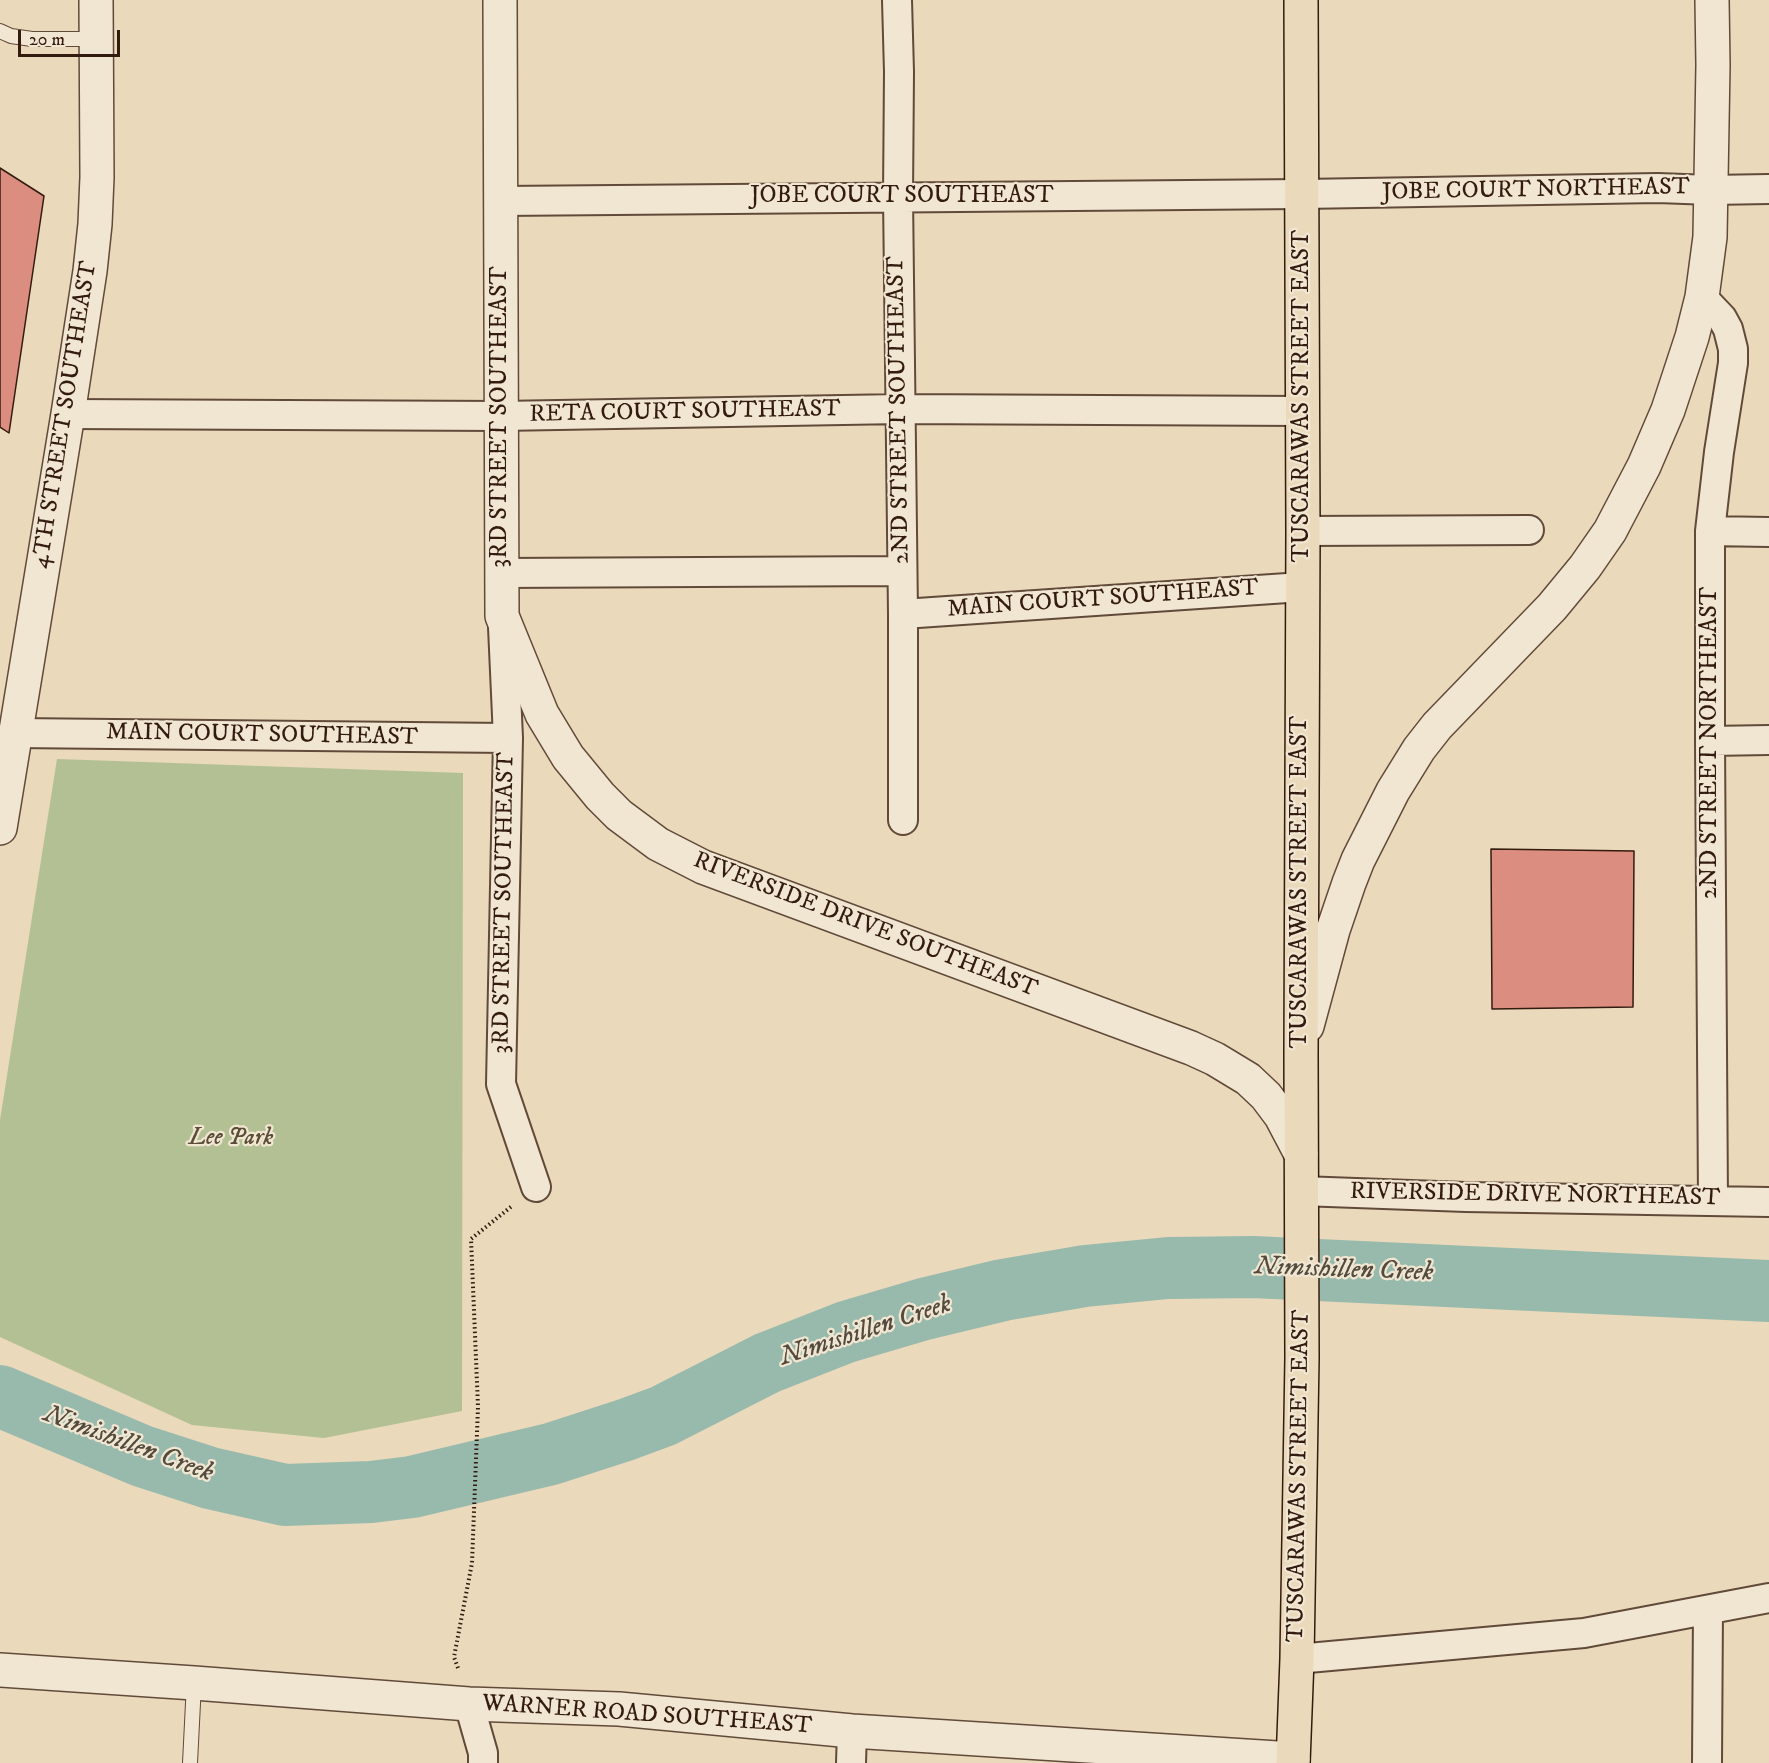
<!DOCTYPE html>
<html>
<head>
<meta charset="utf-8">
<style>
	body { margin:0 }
	#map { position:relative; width:1769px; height:1763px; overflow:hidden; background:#ead9ba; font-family:"IM FELL DW Pica",serif }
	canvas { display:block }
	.scale { position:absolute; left:18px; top:30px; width:102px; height:27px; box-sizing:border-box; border:3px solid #341b0f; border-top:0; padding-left:8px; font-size:18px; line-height:21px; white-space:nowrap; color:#341b0f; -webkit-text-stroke:4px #f1e6d2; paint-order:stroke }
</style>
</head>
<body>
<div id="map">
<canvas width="1769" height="1763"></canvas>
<div class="scale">20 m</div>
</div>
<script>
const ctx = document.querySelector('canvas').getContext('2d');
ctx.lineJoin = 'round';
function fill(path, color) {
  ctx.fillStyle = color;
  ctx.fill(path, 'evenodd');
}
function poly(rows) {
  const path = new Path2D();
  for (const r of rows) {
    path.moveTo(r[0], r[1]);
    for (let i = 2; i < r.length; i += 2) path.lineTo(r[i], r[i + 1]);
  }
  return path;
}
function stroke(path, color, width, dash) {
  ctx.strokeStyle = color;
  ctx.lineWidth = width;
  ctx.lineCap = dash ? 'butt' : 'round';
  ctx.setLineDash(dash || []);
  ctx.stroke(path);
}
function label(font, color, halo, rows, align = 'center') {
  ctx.font = font + ' "IM FELL DW Pica",serif';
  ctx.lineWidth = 4.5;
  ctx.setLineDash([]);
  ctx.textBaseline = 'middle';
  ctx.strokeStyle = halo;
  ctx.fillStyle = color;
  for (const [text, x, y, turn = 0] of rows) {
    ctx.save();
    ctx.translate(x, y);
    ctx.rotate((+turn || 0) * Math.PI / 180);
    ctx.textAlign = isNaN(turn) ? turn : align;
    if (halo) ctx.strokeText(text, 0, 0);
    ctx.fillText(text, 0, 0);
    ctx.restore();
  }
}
const green = poly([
	[57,759,463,773,462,1411,324,1438,192,1425,0,1337,0,1120]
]);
const river = poly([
	[0,1396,142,1456,210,1478,285,1495,371,1492,412,1487,551,1454,625,1430,663,1416,767,1363,846,1332,924,1309,1003,1290,1085,1276,1168,1268,1253,1267,1769,1291]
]);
const building = poly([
	[0,168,44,196,9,433,0,427,0,168],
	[1491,849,1634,851,1633,1007,1492,1009,1491,849]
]);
const path = poly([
	[458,1668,454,1657,472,1563,478,1407,471,1239,512,1206]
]);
const service = poly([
	[0,31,11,36,32,39,96,39],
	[190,1763,194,1683]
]);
const minor = poly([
	[897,0,899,72,898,196,903,614,903,820],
	[501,201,1303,194,1658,188,1711,190,1769,189],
	[1702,297,1722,318,1728,329,1733,349,1733,363,1719,452,1710,531,1710,741,1713,1201],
	[68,414,501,416,900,409,1303,411],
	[1303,531,1529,530],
	[1710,531,1769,532],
	[501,573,901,571],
	[903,614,1302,587],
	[503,627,508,738,501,1084,536,1187],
	[15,733,508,738],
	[1710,741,1769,740],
	[1301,1191,1466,1197,1769,1202],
	[1297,1659,1584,1633,1769,1598],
	[469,1704,483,1753,483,1763],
	[851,1763,852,1731],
	[1707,1763,1708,1610]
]);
const tertiary = poly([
	[500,0,502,616,542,714,568,757,600,796,619,815,658,844,703,867,1191,1048,1215,1059,1248,1079,1266,1096,1281,1116,1301,1154],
	[0,828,68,414,90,271,95,224,97,177,96,0],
	[1307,1026,1333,930,1349,883,1358,860,1393,791,1419,749,1437,726,1552,607,1585,567,1610,531,1644,466,1668,410,1692,337,1702,297,1710,237,1713,65,1712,0],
	[0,1670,194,1683,469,1704,619,1709,852,1731,1293,1759]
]);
const primary = poly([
	[1293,1763,1297,1659,1302,1358,1301,1054,1303,531,1301,0]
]);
const streetNames = [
	["JOBE COURT NORTHEAST",1536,191,-1],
	["JOBE COURT SOUTHEAST",902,197],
	["TUSCARAWAS STREET EAST",1303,396,-90],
	["2ND STREET SOUTHEAST",900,410,-91],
	["RETA COURT SOUTHEAST",685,413,-1],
	["4TH STREET SOUTHEAST",66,415,-81],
	["3RD STREET SOUTHEAST",501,417,-90],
	["MAIN COURT SOUTHEAST",1103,600,-4],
	["MAIN COURT SOUTHEAST",262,736,1],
	["2ND STREET NORTHEAST",1711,743,-90],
	["TUSCARAWAS STREET EAST",1301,882,-90],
	["3RD STREET SOUTHEAST",505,903,-89],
	["RIVERSIDE DRIVE SOUTHEAST",865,926,21],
	["RIVERSIDE DRIVE NORTHEAST",1535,1196,1],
	["TUSCARAWAS STREET EAST",1300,1476,-89],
	["WARNER ROAD SOUTHEAST",647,1716,4]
];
const parkNames = [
	["Lee Park",231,1139]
];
const waterNames = [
	["Nimishillen Creek",1344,1271,2],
	["Nimishillen Creek",866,1332,-18],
	["Nimishillen Creek",128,1445,20]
];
fill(green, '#b2c093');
stroke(river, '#98baac', 62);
fill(building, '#db8e80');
stroke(building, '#341b0f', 1.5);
stroke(service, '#624a3a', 16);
stroke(minor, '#624a3a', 32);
stroke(tertiary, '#624a3a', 36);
stroke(primary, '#341b0f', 36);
stroke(path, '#341b0f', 4, [1.5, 3]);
stroke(service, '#f1e6d2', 14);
stroke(minor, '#f1e6d2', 28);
stroke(tertiary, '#f1e6d2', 33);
stroke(primary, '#ead9ba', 33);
label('24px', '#341b0f', '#f1e6d2', streetNames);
label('italic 24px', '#5a4d37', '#f1e6d2', parkNames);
label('italic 26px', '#524b3e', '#f1e6d2', waterNames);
</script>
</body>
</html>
